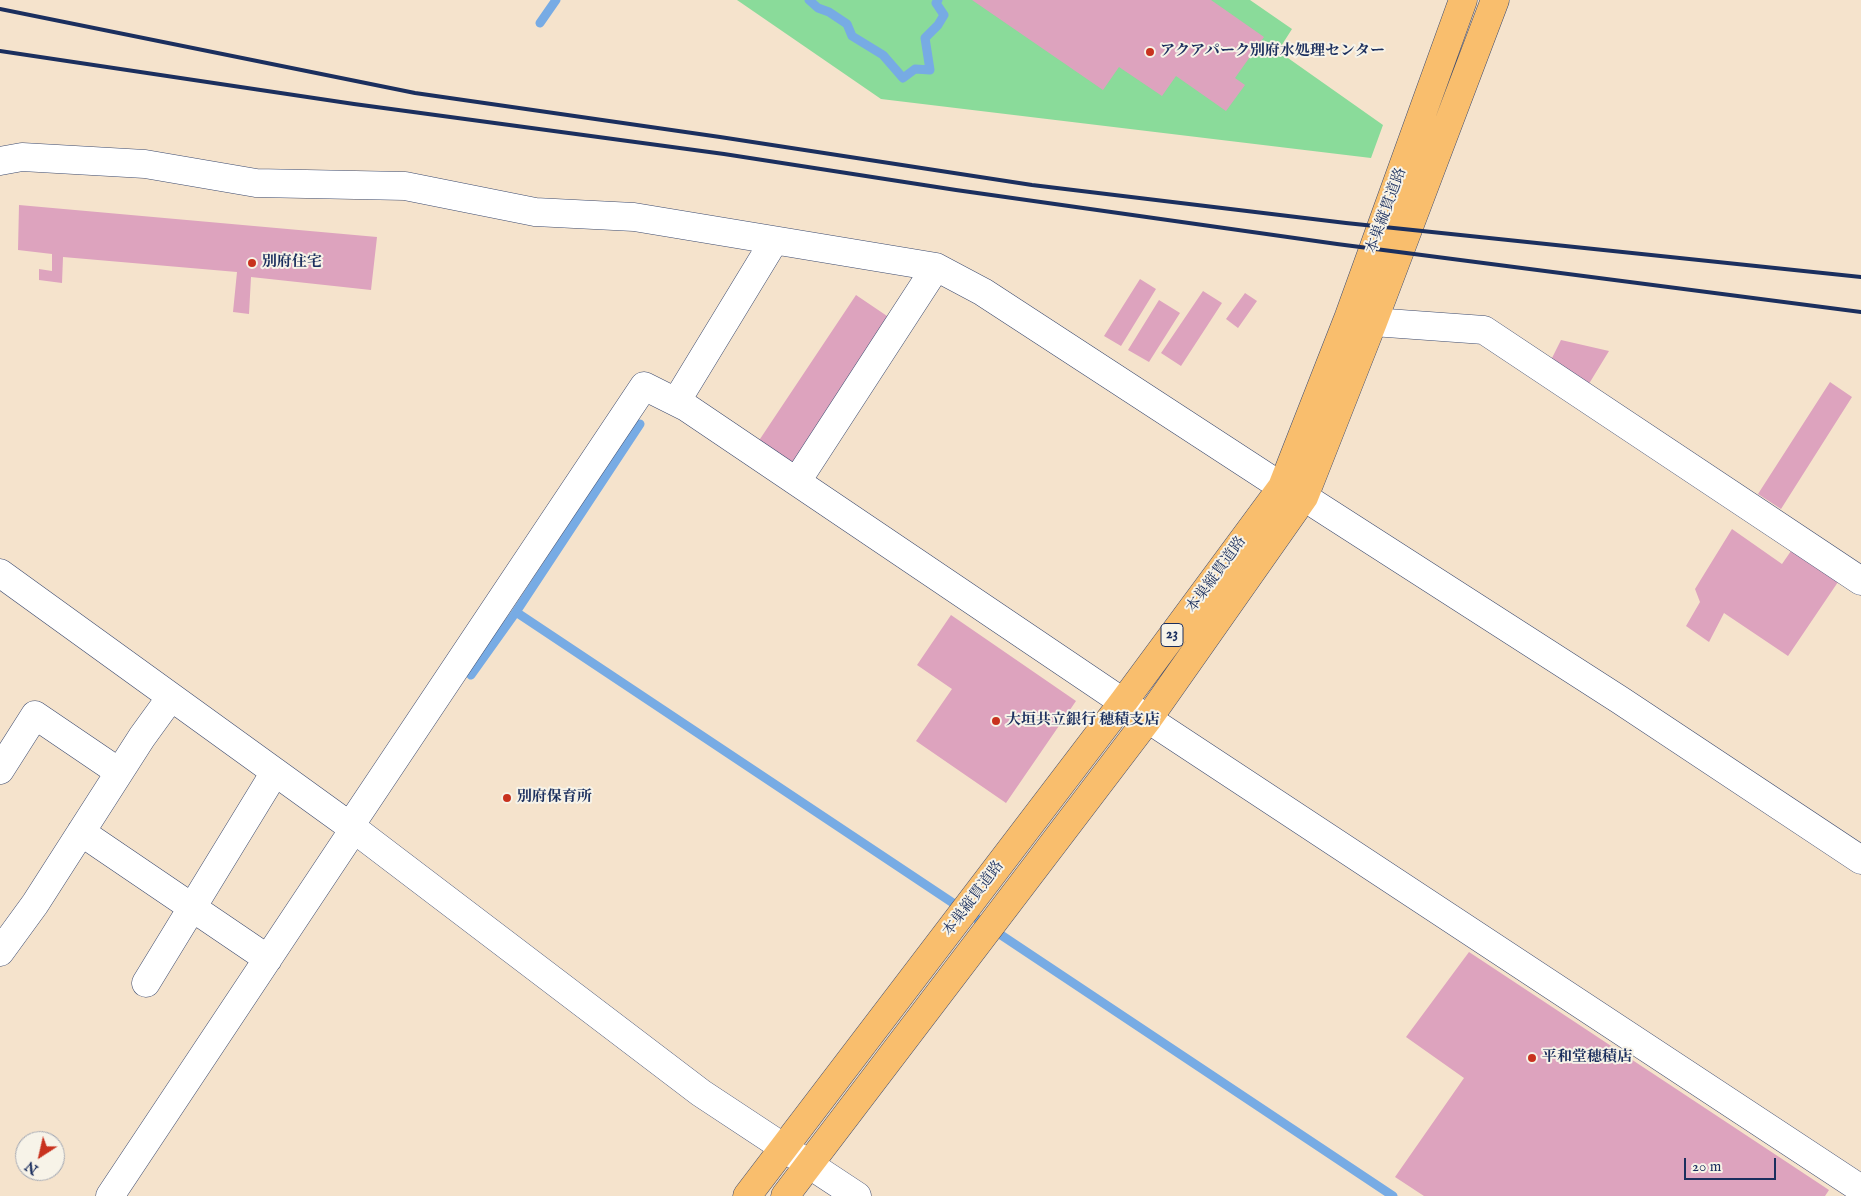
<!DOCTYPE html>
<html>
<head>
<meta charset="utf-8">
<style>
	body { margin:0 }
	#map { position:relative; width:1861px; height:1196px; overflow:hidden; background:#f5e3cc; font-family:"IM FELL English",serif }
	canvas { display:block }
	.north { position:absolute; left:15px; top:1131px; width:50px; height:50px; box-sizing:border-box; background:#f7f3e8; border:1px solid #9fa5b1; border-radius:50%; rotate:215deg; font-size:14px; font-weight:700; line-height:20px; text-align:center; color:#1b2f5e }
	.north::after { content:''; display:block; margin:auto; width:18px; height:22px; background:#c8321e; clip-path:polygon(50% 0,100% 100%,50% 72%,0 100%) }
	.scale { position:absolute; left:1684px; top:1158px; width:92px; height:22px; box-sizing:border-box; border:2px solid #1b2f5e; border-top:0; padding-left:6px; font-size:15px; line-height:18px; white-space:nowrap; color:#1b2f5e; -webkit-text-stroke:4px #f7f3e8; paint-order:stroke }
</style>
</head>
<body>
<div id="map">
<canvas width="1861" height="1196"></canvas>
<div class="north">N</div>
<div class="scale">20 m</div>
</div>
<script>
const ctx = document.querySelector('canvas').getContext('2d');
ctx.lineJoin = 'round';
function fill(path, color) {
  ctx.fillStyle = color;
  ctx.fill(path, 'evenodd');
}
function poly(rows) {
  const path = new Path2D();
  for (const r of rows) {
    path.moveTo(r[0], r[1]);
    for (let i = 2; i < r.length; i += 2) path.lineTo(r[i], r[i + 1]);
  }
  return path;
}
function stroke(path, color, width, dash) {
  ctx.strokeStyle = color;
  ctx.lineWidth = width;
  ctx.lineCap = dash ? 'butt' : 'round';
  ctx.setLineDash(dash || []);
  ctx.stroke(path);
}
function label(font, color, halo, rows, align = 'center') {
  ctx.font = font + ' "IM FELL English","Noto Serif JP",serif';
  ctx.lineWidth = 4;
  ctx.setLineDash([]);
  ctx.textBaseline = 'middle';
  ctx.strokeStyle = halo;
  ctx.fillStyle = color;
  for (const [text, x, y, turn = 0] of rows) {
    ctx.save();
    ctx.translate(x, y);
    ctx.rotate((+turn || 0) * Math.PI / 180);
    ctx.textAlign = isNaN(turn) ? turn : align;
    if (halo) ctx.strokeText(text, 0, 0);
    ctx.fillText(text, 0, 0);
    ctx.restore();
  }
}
const green = poly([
	[737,0,1250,0,1292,29,1278,51,1383,125,1371,158,881,99]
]);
const stream = poly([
	[809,0,818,8,829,12,847,24,852,36,883,55,903,78,915,69,930,70,925,38,938,25,944,15,936,3,938,0],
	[540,23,556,0],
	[516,612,1393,1196],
	[471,675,516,612,640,424]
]);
const building = poly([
	[972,0,1211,0,1264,37,1235,78,1245,85,1226,111,1176,76,1162,96,1119,67,1103,90],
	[19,205,377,237,371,290,251,277,249,314,233,312,237,272,63,257,62,283,39,280,39,269,52,271,52,254,18,250],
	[1140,279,1156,289,1121,346,1104,336],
	[1203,291,1222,303,1181,366,1161,353],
	[1245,293,1257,301,1238,328,1226,319],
	[856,295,890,318,790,468,756,445],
	[1159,300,1180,313,1149,362,1128,350],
	[1561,340,1609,351,1587,387,1549,364],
	[1830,382,1852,397,1781,509,1758,494],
	[1732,529,1782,564,1791,551,1838,582,1788,656,1724,613,1709,642,1686,626,1700,602,1695,589],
	[951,615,1076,701,1006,803,916,741,952,689,917,665],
	[1469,952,1829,1190,1825,1196,1424,1196,1395,1177,1464,1078,1406,1037]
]);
const minor = poly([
	[0,161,22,157,145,164,256,183,405,186,535,212,634,217,936,267,983,292,1282,487,1304,497,1620,700,1861,860],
	[1352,317,1373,322,1484,330,1861,581],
	[676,402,774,241],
	[797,481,936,267],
	[0,573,354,829,701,1093,857,1196],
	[0,770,35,715,119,772],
	[350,826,644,386,686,407,1148,719,1861,1189],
	[81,832,268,959],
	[0,952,35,904,142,737,171,697],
	[146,983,275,772],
	[110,1196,354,829]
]);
const major = poly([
	[747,1196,1124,701,1282,487,1349,316,1463,0],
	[785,1196,1148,719,1304,497,1373,322,1495,0]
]);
const rail = poly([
	[0,9,415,93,720,137,1032,185,1346,223,1861,277],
	[0,51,354,104,724,154,956,190,1337,244,1861,312]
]);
const markers = [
	[1150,52,5,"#c8321e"],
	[252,263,5,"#c8321e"],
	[996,721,5,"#c8321e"],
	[507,798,5,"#c8321e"],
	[1532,1058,5,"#c8321e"]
];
const shields = [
	[1172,635,22]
];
const shieldNames = [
	["23",1172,635]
];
const poiNames = [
	["アクアパーク別府水処理センター",1160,52],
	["別府住宅",262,263],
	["大垣共立銀行 穂積支店",1006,721],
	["別府保育所",517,798],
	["平和堂穂積店",1542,1058]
];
const streetNames = [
	["本巣縦貫道路",1387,211,-70],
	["本巣縦貫道路",1217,575,-54],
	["本巣縦貫道路",974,899,-53]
];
fill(green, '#8adb9a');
stroke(stream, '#77abe4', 9);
fill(building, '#dda3be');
stroke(minor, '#3c4a6e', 29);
stroke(major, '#3c4a6e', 29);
stroke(minor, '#fff', 28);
stroke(major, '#f9be6d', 28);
stroke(rail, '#1b2f5e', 4);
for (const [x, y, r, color] of markers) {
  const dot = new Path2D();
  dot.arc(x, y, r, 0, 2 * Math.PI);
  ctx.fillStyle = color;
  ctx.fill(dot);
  stroke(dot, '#f7f3e8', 2);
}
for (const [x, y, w] of shields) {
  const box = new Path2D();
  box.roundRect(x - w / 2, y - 11.5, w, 23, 4);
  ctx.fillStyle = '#f7f3e8';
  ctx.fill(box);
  stroke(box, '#1b2f5e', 1);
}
label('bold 14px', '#1b2f5e', null, shieldNames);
label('bold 15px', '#1b2f5e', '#f7f3e8', poiNames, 'left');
label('15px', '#1b2f5e', '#f7f3e8', streetNames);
</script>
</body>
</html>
